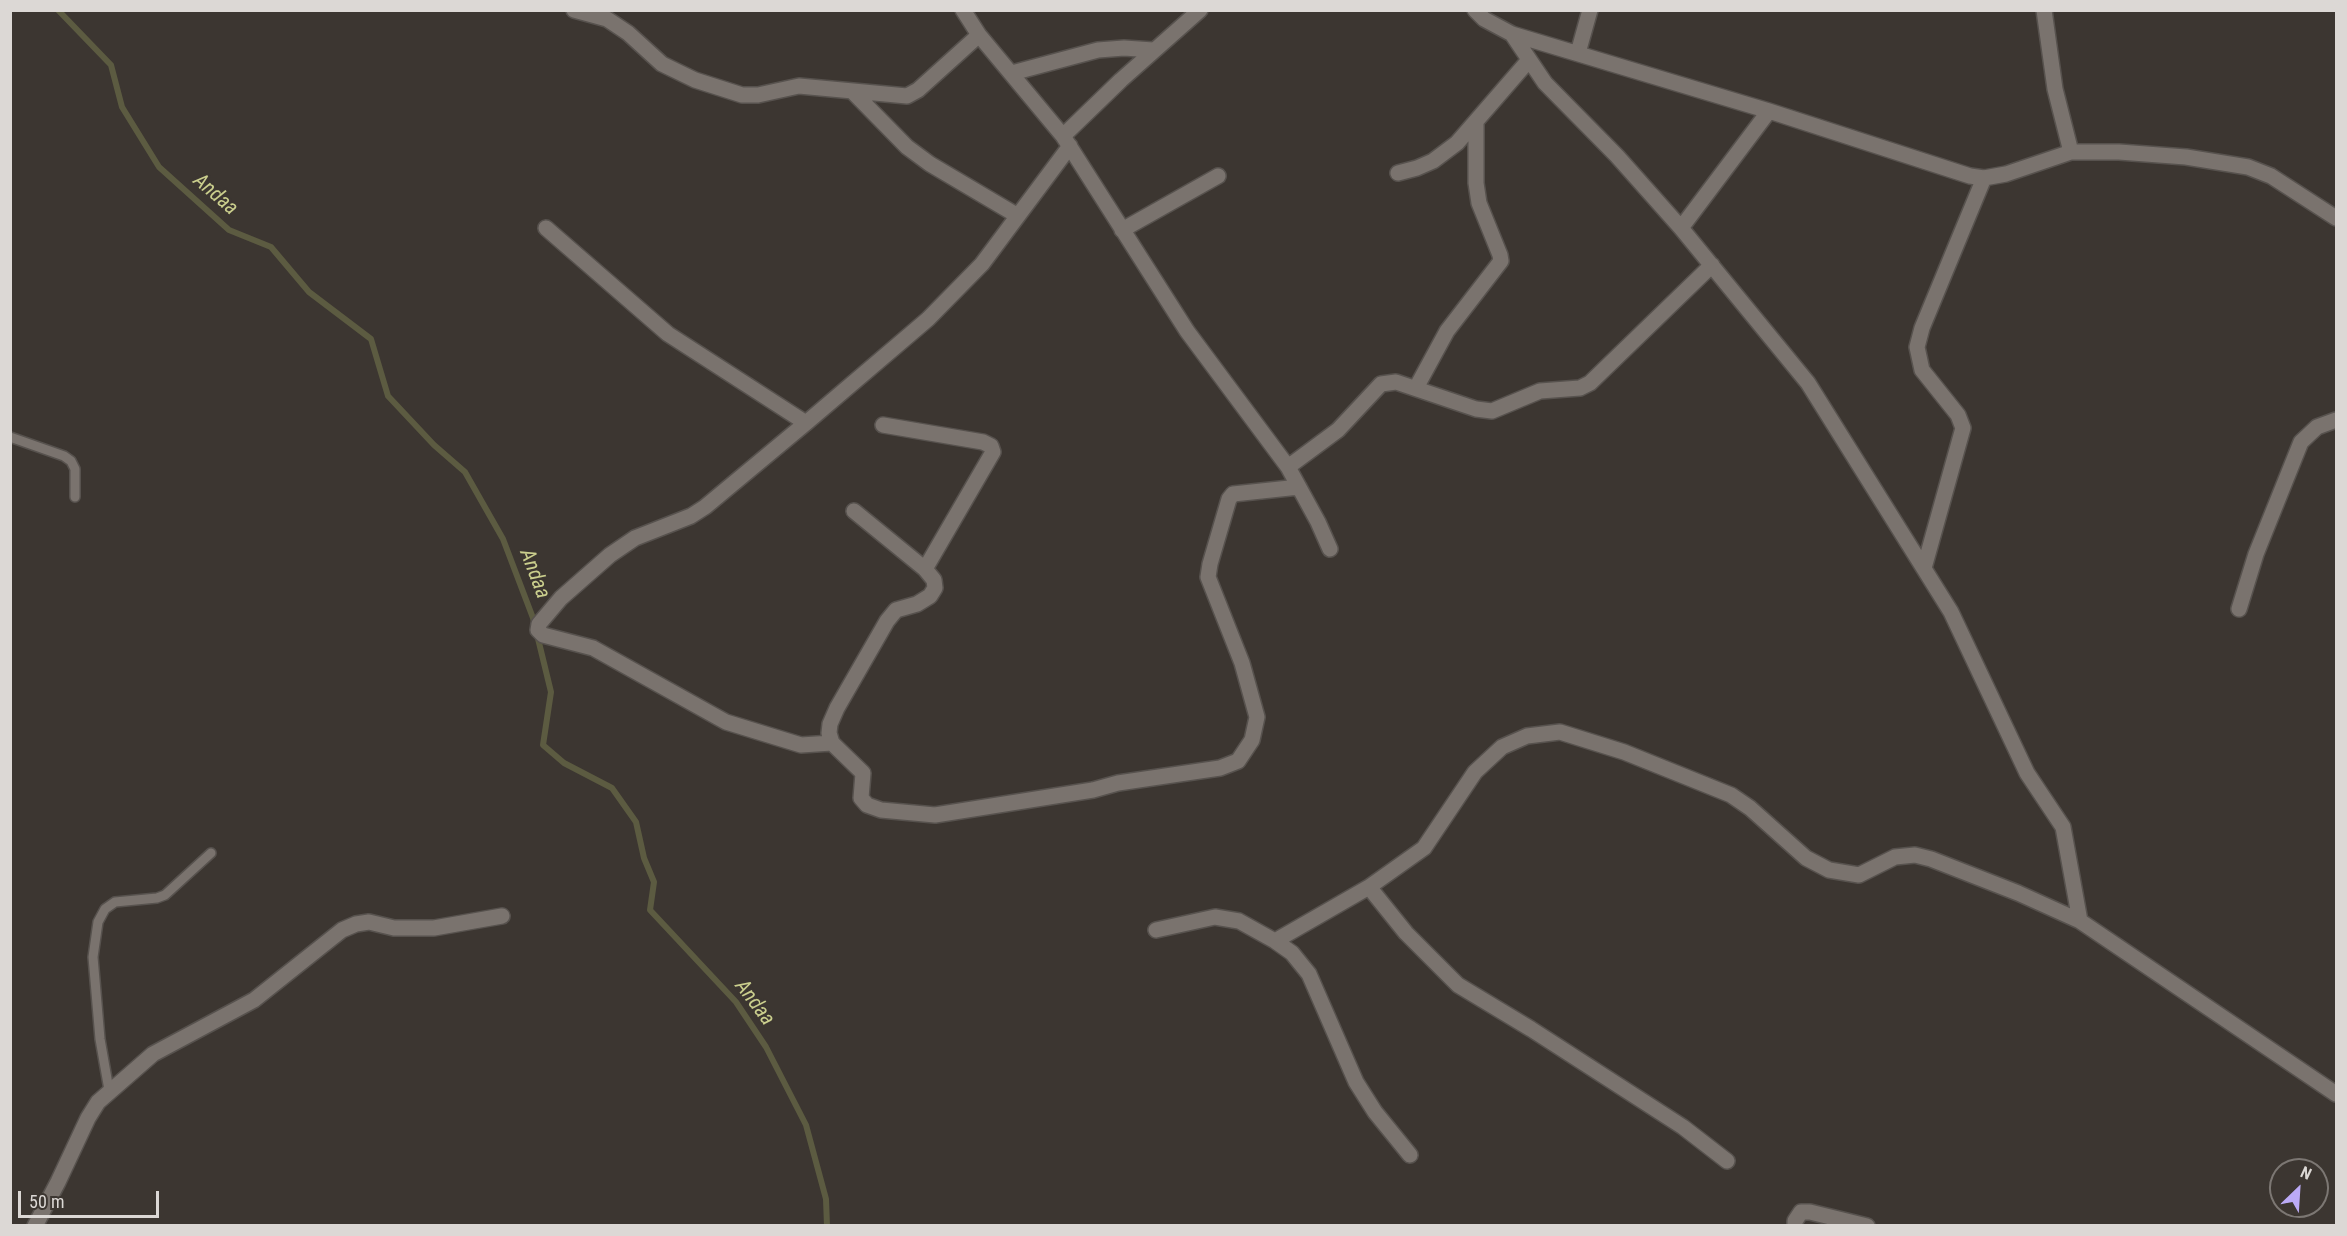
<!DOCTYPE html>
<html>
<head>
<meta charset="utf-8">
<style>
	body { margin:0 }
	#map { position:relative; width:2347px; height:1236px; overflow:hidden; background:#3c3631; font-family:"Roboto Condensed",sans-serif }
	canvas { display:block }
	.frame { position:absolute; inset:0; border:12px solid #dcd8d5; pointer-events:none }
	.north { position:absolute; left:2269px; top:1158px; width:60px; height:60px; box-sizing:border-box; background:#3c3631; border:2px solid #7c7773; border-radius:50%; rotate:25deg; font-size:16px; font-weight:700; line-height:24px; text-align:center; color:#dcd8d5 }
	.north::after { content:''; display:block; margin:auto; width:21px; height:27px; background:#bbaaf6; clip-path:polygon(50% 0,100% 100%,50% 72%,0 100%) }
	.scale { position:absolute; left:18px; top:1191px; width:141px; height:27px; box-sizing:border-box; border:3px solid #dcd8d5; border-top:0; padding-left:8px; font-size:18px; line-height:21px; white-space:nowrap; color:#dcd8d5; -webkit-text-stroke:4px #3c3631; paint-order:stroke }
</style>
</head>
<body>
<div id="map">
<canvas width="2347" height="1236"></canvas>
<div class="frame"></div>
<div class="north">N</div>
<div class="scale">50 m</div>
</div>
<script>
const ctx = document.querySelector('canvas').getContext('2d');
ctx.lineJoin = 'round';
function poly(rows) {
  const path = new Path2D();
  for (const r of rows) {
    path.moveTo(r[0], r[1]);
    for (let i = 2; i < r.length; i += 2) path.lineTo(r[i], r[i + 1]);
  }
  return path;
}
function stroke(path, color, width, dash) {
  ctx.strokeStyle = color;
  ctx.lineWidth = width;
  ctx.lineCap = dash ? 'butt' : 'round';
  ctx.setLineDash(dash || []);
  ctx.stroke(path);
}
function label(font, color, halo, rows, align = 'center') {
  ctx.font = font + ' "Roboto Condensed",sans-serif';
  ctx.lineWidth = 4.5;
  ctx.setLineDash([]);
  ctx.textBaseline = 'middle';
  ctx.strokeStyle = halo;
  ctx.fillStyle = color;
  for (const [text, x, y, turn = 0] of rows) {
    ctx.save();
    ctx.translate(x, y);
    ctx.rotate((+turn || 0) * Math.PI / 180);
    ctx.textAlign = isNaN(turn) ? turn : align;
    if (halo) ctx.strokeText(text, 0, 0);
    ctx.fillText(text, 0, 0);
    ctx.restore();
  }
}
const stream = poly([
	[58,10,111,65,122,107,159,167,229,230,271,247,309,292,371,339,388,396,434,445,465,472,503,539,533,618,551,692,543,745,564,763,612,788,636,822,644,858,654,882,650,910,736,1002,766,1047,806,1125,826,1199,827,1226]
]);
const lane = poly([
	[10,437,64,456,71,461,75,469,75,497],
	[109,1090,100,1039,93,957,98,922,105,909,115,902,157,898,165,895,211,853]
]);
const street = poly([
	[574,10,607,19,628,33,662,64,695,80,742,95,758,95,799,86,907,96,918,90,979,35],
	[963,10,979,35,1063,136,1187,331,1288,467,1318,522,1330,549],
	[1475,10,1484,19,1512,34,1769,111,1970,176,1984,178,2006,174,2071,152,2119,152,2186,157,2248,167,2271,176,2336,218],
	[2044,10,2055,89,2071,152],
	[1512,34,1545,83,1617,156,1681,228,1808,383,1951,612,2027,773,2063,827,2080,921],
	[1578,53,1590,10],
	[1012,73,1098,50,1124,48,1153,50],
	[854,93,907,147,930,164,1018,216],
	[1063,136,1121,80,1200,10],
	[1398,173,1417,168,1433,161,1457,143,1529,60],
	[546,228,668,334,806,423],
	[1681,228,1769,111],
	[1122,230,1218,176],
	[1416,388,1447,331,1501,261,1500,255,1479,203,1476,183,1476,122],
	[883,425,983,442,991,446,993,452,925,569],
	[1288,467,1338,430,1381,384,1396,382,1476,409,1492,411,1540,391,1580,388,1590,383,1712,265],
	[854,511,925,569,934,580,935,588,930,596,917,604,896,610,887,621,837,708,830,724,829,733,832,743,863,773,861,798,867,805,881,810,935,815,1093,790,1118,783,1220,768,1238,761,1252,740,1257,717,1242,663,1208,577,1210,564,1229,499,1233,494,1299,487],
	[1924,568,1963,428,1958,415,1922,370,1917,347,1922,328,1984,178],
	[2239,609,2256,554,2301,442,2317,427,2336,420],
	[832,743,801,745,726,722,593,648,543,635,538,630,539,624,561,598,610,555,635,538,691,516,705,507,806,423,928,319,982,264,1070,146],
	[1156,930,1215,917,1239,921,1275,941,1292,953,1309,974,1356,1082,1375,1112,1410,1155],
	[1275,941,1369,887],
	[1727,1161,1683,1127,1531,1029,1458,985,1406,933,1369,887,1424,848,1475,772,1502,747,1527,736,1560,732,1624,752,1731,795,1750,808,1806,858,1829,870,1859,875,1895,857,1915,855,1931,859,2018,893,2080,921,2336,1094],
	[35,1226,58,1182,88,1118,98,1102,153,1054,254,1000,342,930,356,924,369,922,394,928,434,928,502,916],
	[1795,1226,1795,1221,1801,1212,1810,1212,1867,1226]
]);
const waterNames = [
	["Andaa",215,195,41],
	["Andaa",534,574,69],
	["Andaa",754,1003,53]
];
stroke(stream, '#5c5b41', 6);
stroke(lane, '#57524e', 12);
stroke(street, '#57524e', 18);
stroke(lane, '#7a736e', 9);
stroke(street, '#7a736e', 15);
label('italic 21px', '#cace8d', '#3c3631', waterNames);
</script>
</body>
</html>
